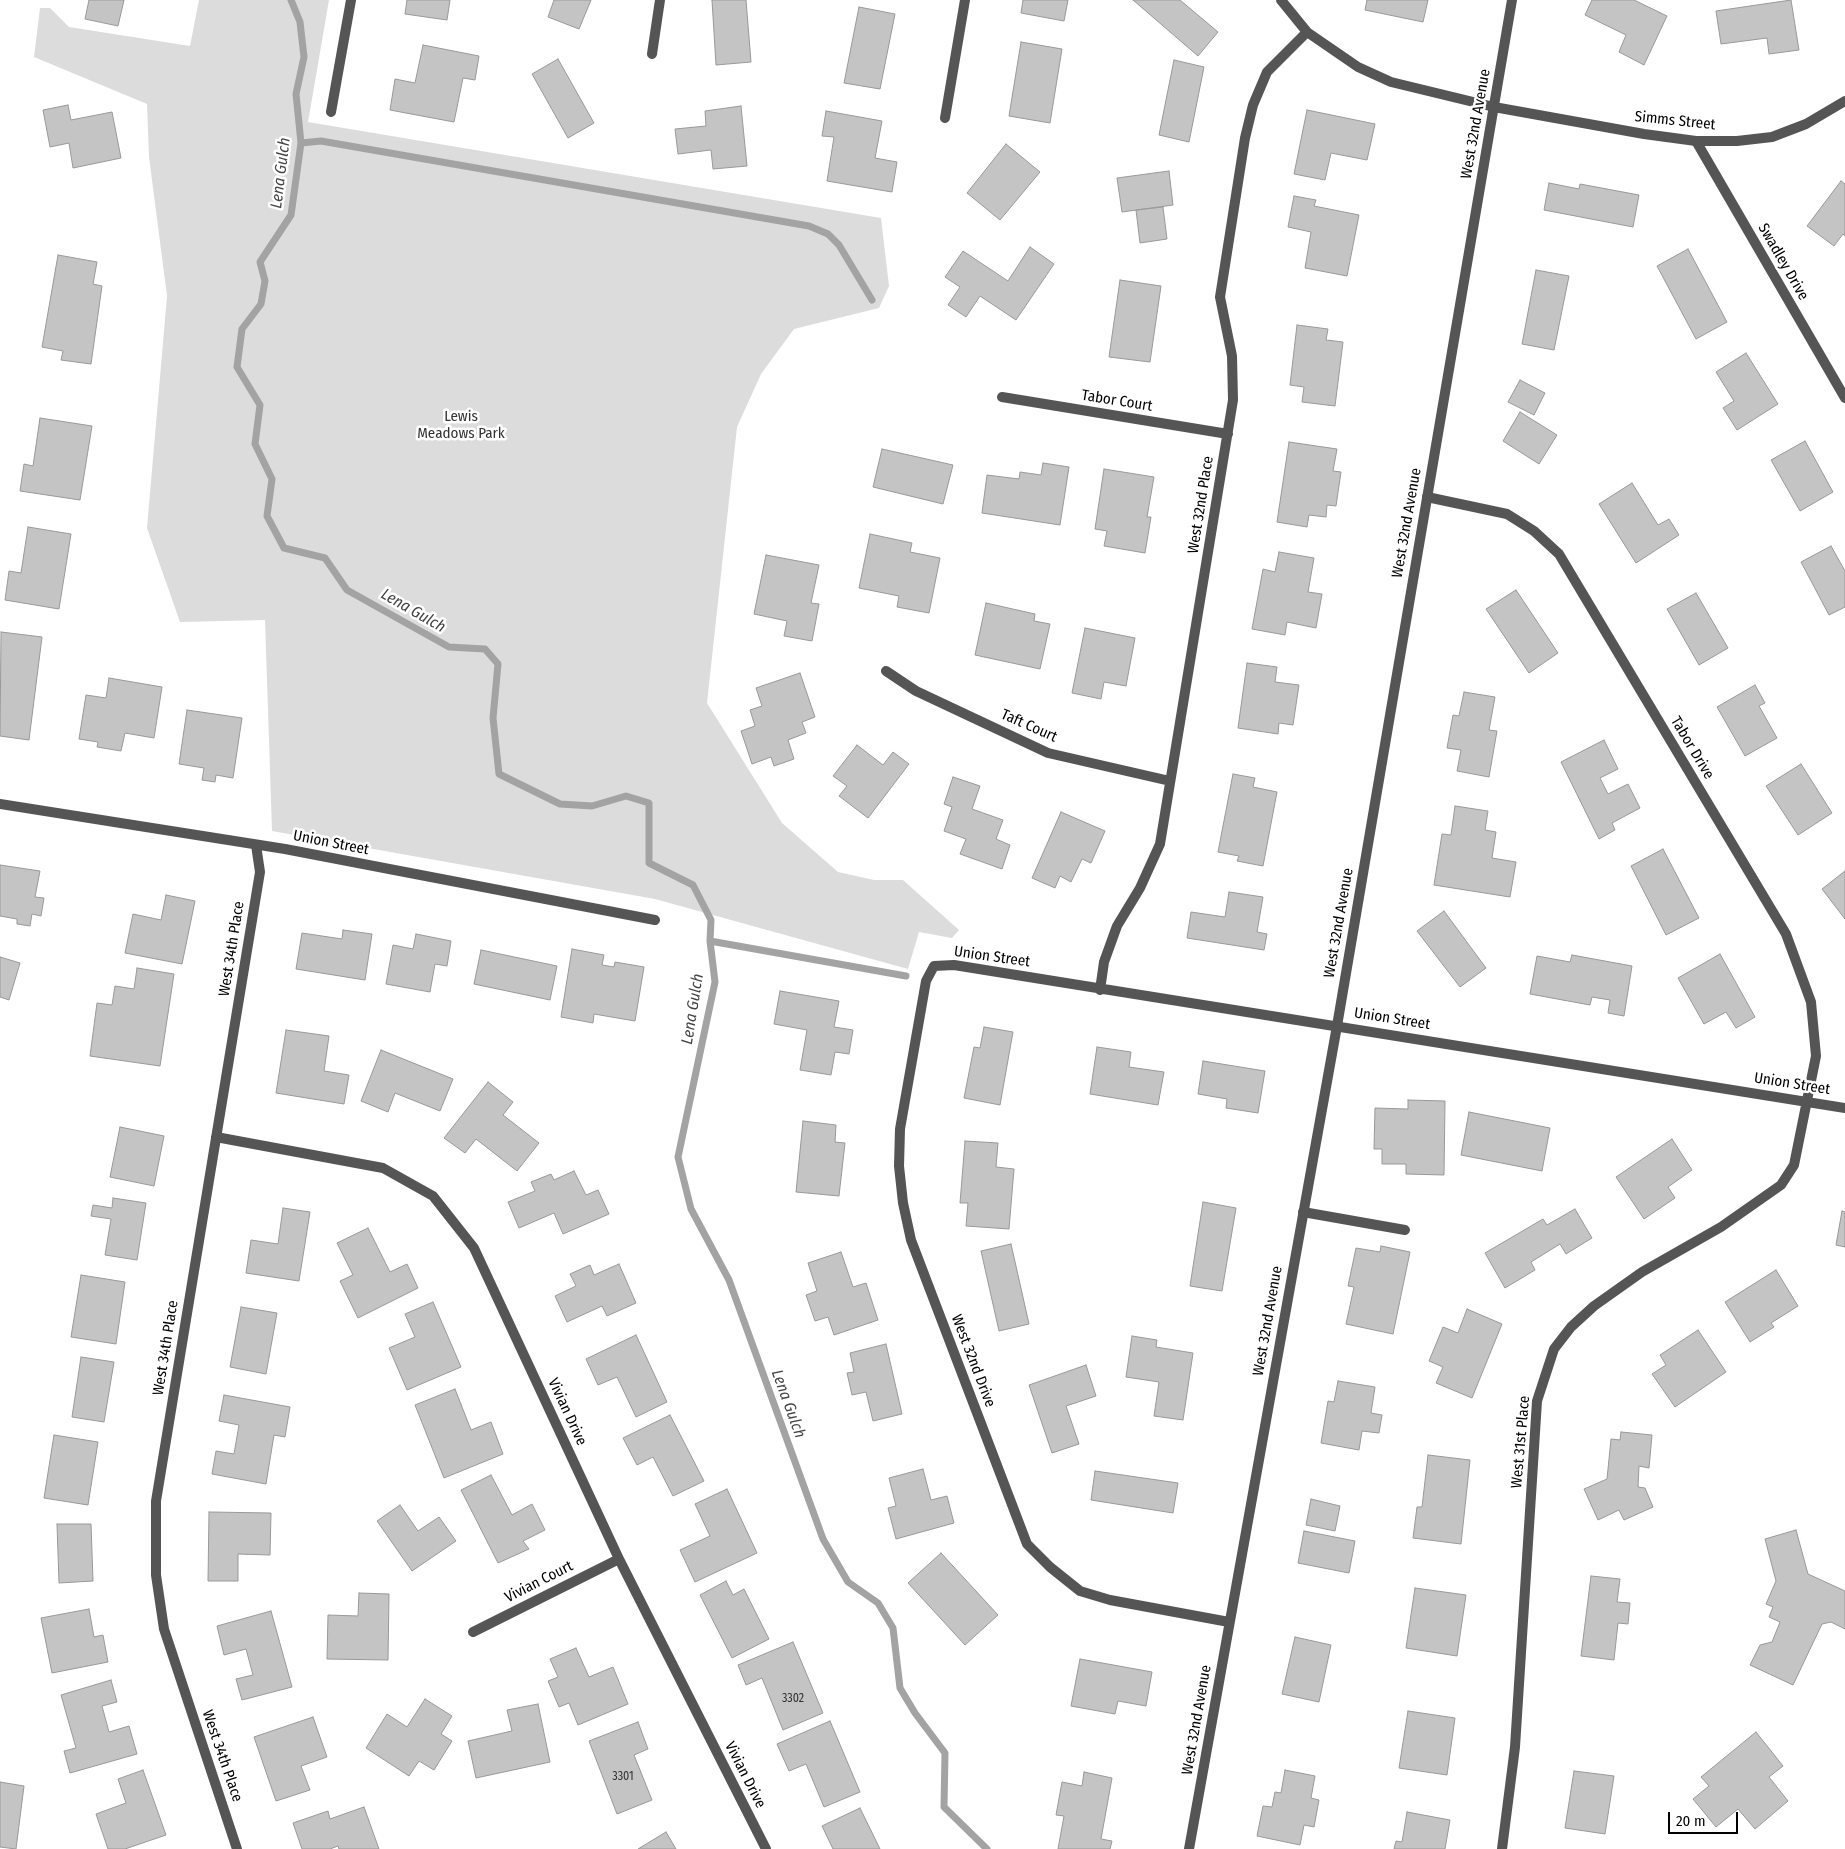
<!DOCTYPE html>
<html>
<head>
<meta charset="utf-8">
<style>
	body { margin:0 }
	#map { position:relative; width:1845px; height:1849px; overflow:hidden; background:#fff; font-family:"Fira Sans Condensed",sans-serif }
	canvas { display:block }
	.scale { position:absolute; left:1668px; top:1812px; width:70px; height:22px; box-sizing:border-box; border:2px solid #000; border-top:0; padding-left:6px; font-size:15px; line-height:18px; white-space:nowrap; color:#000; -webkit-text-stroke:4px #fff; paint-order:stroke }
</style>
</head>
<body>
<div id="map">
<canvas width="1845" height="1849"></canvas>
<div class="scale">20 m</div>
</div>
<script>
const ctx = document.querySelector('canvas').getContext('2d');
ctx.lineJoin = 'round';
function fill(path, color) {
  ctx.fillStyle = color;
  ctx.fill(path, 'evenodd');
}
function poly(rows) {
  const path = new Path2D();
  for (const r of rows) {
    path.moveTo(r[0], r[1]);
    for (let i = 2; i < r.length; i += 2) path.lineTo(r[i], r[i + 1]);
  }
  return path;
}
function stroke(path, color, width, dash) {
  ctx.strokeStyle = color;
  ctx.lineWidth = width;
  ctx.lineCap = dash ? 'butt' : 'round';
  ctx.setLineDash(dash || []);
  ctx.stroke(path);
}
function label(font, color, halo, rows, align = 'center') {
  ctx.font = font + ' "Fira Sans Condensed",sans-serif';
  ctx.lineWidth = 5;
  ctx.setLineDash([]);
  ctx.textBaseline = 'middle';
  ctx.strokeStyle = halo;
  ctx.fillStyle = color;
  for (const [text, x, y, turn = 0] of rows) {
    ctx.save();
    ctx.translate(x, y);
    ctx.rotate((+turn || 0) * Math.PI / 180);
    ctx.textAlign = isNaN(turn) ? turn : align;
    if (halo) ctx.strokeText(text, 0, 0);
    ctx.fillText(text, 0, 0);
    ctx.restore();
  }
}
const green = poly([
	[199,0,329,0,308,122,881,218,889,286,879,308,794,329,761,374,737,427,707,703,782,823,838,872,874,880,903,880,959,930,952,938,919,932,908,969,655,899,272,831,265,620,180,622,147,528,167,296,149,157,147,104,34,57,40,8,50,8,69,27,190,46]
]);
const stream = poly([
	[291,0,300,22,304,57,296,94,301,143,291,215,260,262,265,281,261,304,242,329,237,367,260,405,255,444,272,479,267,516,284,548,325,558,347,590,449,647,485,649,498,664,493,718,499,774,560,804,592,806,626,796,649,803,649,863,693,885,711,920,710,941,715,982,678,1157,691,1209,729,1280,823,1539,848,1582,878,1603,893,1628,900,1688,915,1713,945,1753,944,1807,987,1849],
	[301,143,321,141,809,226,828,234,839,245,872,300],
	[710,941,906,976]
]);
const building = poly([
	[89,0,124,0,118,26,85,19,89,0],
	[407,0,450,0,447,20,405,14,407,0],
	[554,0,591,0,579,29,548,17,554,0],
	[712,0,746,0,751,62,716,65,712,0],
	[1023,0,1068,0,1064,21,1021,13,1023,0],
	[1133,0,1180,0,1218,32,1198,56,1133,0],
	[1367,0,1428,0,1423,22,1365,10,1367,0],
	[1592,0,1634,0,1667,16,1644,65,1619,52,1626,35,1585,15,1592,0],
	[1791,0,1799,50,1769,54,1767,38,1721,44,1716,11,1791,0],
	[859,7,895,14,880,89,844,83,859,7],
	[1021,42,1062,49,1050,123,1009,116,1021,42],
	[423,45,479,56,475,80,463,78,454,122,390,110,395,79,415,83,423,45],
	[558,59,594,123,568,138,532,74,558,59],
	[1174,60,1204,67,1189,142,1159,135,1174,60],
	[68,105,71,120,112,112,121,158,73,168,69,143,50,147,43,110,68,105],
	[741,106,747,166,713,169,711,150,678,154,675,129,706,126,705,111,741,106],
	[1307,110,1375,124,1367,160,1331,153,1325,180,1294,174,1307,110],
	[826,111,882,121,875,158,897,162,892,192,827,181,834,137,822,136,826,111],
	[1006,144,1040,172,1000,220,967,193,1006,144],
	[1169,171,1173,205,1122,212,1117,178,1169,171],
	[1841,181,1845,184,1845,236,1843,234,1834,246,1807,226,1841,181],
	[1549,183,1579,189,1580,184,1639,195,1633,227,1544,210,1549,183],
	[1294,196,1316,200,1314,206,1359,215,1347,276,1305,268,1311,232,1288,227,1294,196],
	[1163,207,1167,239,1140,243,1136,210,1163,207],
	[1030,247,1054,264,1016,320,980,296,966,317,948,305,960,287,945,277,963,251,1008,281,1030,247],
	[1688,249,1727,322,1696,339,1657,266,1688,249],
	[58,255,97,262,93,284,102,286,91,364,61,360,63,351,42,347,58,255],
	[1536,270,1569,276,1554,350,1522,344,1536,270],
	[1120,280,1161,286,1150,362,1109,357,1120,280],
	[1297,325,1328,329,1326,340,1343,342,1335,406,1302,402,1304,387,1290,385,1297,325],
	[1746,353,1778,404,1737,430,1723,408,1734,401,1716,372,1746,353],
	[1520,380,1545,393,1534,415,1508,402,1520,380],
	[1520,412,1557,435,1539,464,1503,441,1520,412],
	[40,418,92,426,80,500,20,491,24,464,33,466,40,418],
	[1805,441,1833,492,1800,511,1771,460,1805,441],
	[1289,442,1337,449,1333,471,1341,472,1336,506,1327,505,1326,517,1309,515,1307,527,1277,522,1289,442],
	[882,449,953,465,943,504,873,487,882,449],
	[1043,463,1069,467,1060,525,982,513,987,475,1019,479,1020,472,1041,475,1043,463],
	[1104,469,1154,477,1147,517,1151,517,1145,553,1104,546,1107,531,1095,529,1104,469],
	[1632,483,1658,525,1669,519,1679,535,1636,563,1599,504,1632,483],
	[28,527,71,534,59,609,5,600,9,571,21,573,28,527],
	[870,534,912,543,910,552,940,558,929,613,897,607,899,596,859,588,870,534],
	[1831,546,1845,571,1845,607,1829,615,1801,562,1831,546],
	[1279,552,1314,558,1308,592,1322,594,1316,628,1287,622,1285,635,1252,629,1263,569,1275,572,1279,552],
	[766,555,819,565,811,603,819,604,812,641,784,636,787,621,754,614,766,555],
	[1516,590,1558,653,1529,673,1486,609,1516,590],
	[1696,593,1728,648,1699,665,1667,609,1696,593],
	[986,603,1035,614,1034,621,1050,624,1040,669,975,655,986,603],
	[1085,628,1135,638,1126,686,1104,682,1101,699,1072,693,1085,628],
	[1,632,42,637,29,740,0,736,1,632],
	[1247,663,1277,667,1275,682,1299,685,1293,725,1279,723,1278,734,1238,728,1247,663],
	[800,673,815,717,802,722,806,733,788,740,794,759,774,766,771,757,752,764,741,731,755,726,750,710,762,706,756,688,800,673],
	[109,678,162,687,154,738,125,733,121,751,97,747,98,742,79,739,86,695,106,698,109,678],
	[1755,685,1765,703,1759,706,1777,738,1745,756,1717,707,1755,685],
	[1464,692,1495,697,1489,730,1497,731,1489,777,1457,771,1461,750,1447,748,1453,715,1459,716,1464,692],
	[187,710,242,718,233,778,216,775,215,782,202,780,204,768,179,764,187,710],
	[1604,740,1618,769,1600,778,1608,794,1628,784,1640,808,1612,823,1615,830,1599,839,1561,762,1604,740],
	[857,745,883,765,893,752,909,764,868,818,839,796,847,786,833,776,857,745],
	[1801,764,1832,813,1798,835,1766,786,1801,764],
	[1233,774,1255,778,1253,787,1277,792,1263,866,1237,861,1239,856,1218,852,1233,774],
	[953,777,980,786,972,809,1003,820,996,839,1010,845,1002,869,960,854,966,839,944,831,952,807,944,804,953,777],
	[1455,806,1488,811,1485,830,1496,832,1492,858,1516,862,1510,897,1434,885,1442,834,1451,835,1455,806],
	[1061,812,1105,831,1091,863,1082,859,1071,882,1060,876,1055,888,1032,878,1061,812],
	[1663,849,1699,918,1666,935,1631,866,1663,849],
	[0,865,40,871,35,897,44,898,41,916,32,914,30,926,17,924,17,919,0,916,0,865],
	[1845,871,1845,919,1822,889,1845,871],
	[1229,892,1263,897,1257,932,1267,934,1264,950,1187,938,1191,912,1225,917,1229,892],
	[166,895,195,901,182,964,125,953,133,914,161,920,166,895],
	[1444,911,1486,968,1460,987,1417,931,1444,911],
	[343,930,372,934,365,980,296,969,302,933,342,939,343,930],
	[416,934,451,941,447,966,435,964,430,992,386,984,393,945,413,949,416,934],
	[572,949,604,955,602,965,614,967,615,962,644,967,635,1021,594,1014,593,1023,561,1017,572,949],
	[481,950,557,966,550,1000,474,984,481,950],
	[1720,954,1755,1017,1736,1028,1726,1012,1704,1024,1678,978,1720,954],
	[1572,955,1632,966,1624,1016,1608,1013,1610,1000,1592,997,1590,1005,1530,994,1537,956,1570,962,1572,955],
	[0,957,20,963,9,1000,0,997,0,957],
	[137,968,174,974,160,1066,90,1056,97,1003,112,1005,115,986,134,989,137,968],
	[780,991,839,1001,834,1027,853,1030,849,1054,835,1052,831,1075,800,1070,807,1030,774,1024,780,991],
	[984,1027,1013,1032,1000,1105,964,1098,974,1047,980,1048,984,1027],
	[286,1030,329,1036,324,1071,349,1075,344,1104,276,1093,286,1030],
	[1097,1047,1131,1052,1129,1067,1164,1072,1158,1105,1090,1094,1097,1047],
	[381,1050,453,1079,440,1111,395,1093,388,1112,361,1101,381,1050],
	[1203,1061,1265,1071,1258,1113,1226,1108,1227,1099,1198,1094,1203,1061],
	[488,1082,513,1102,503,1115,539,1143,517,1171,476,1139,465,1153,444,1138,488,1082],
	[1408,1100,1445,1101,1444,1175,1406,1174,1406,1164,1382,1164,1382,1149,1374,1149,1375,1108,1408,1109,1408,1100],
	[1469,1112,1550,1128,1542,1171,1461,1155,1469,1112],
	[803,1121,836,1125,835,1142,845,1143,839,1196,796,1192,803,1121],
	[120,1127,164,1136,154,1186,110,1177,120,1127],
	[1672,1139,1692,1170,1668,1187,1675,1198,1644,1219,1616,1177,1672,1139],
	[965,1141,998,1143,996,1167,1014,1169,1009,1229,966,1226,968,1203,960,1203,965,1141],
	[574,1171,586,1195,598,1190,609,1214,563,1234,554,1213,519,1228,508,1202,535,1191,531,1182,551,1174,554,1180,574,1171],
	[113,1198,146,1203,137,1260,105,1255,111,1219,91,1216,93,1205,112,1208,113,1198],
	[1203,1202,1236,1208,1222,1291,1190,1286,1203,1202],
	[283,1208,310,1212,299,1281,246,1273,251,1240,278,1244,283,1208],
	[1575,1209,1592,1238,1566,1254,1560,1244,1531,1262,1535,1270,1505,1288,1485,1253,1543,1219,1547,1225,1575,1209],
	[1842,1211,1845,1212,1845,1247,1836,1245,1842,1211],
	[368,1228,390,1272,407,1264,418,1288,358,1318,340,1281,353,1275,337,1243,368,1228],
	[1011,1244,1029,1324,999,1331,981,1251,1011,1244],
	[1381,1246,1410,1252,1393,1334,1346,1324,1354,1287,1348,1286,1356,1248,1380,1252,1381,1246],
	[841,1252,853,1287,866,1283,878,1320,834,1335,828,1317,815,1321,806,1295,817,1291,808,1263,841,1252],
	[619,1264,636,1303,607,1316,602,1306,567,1322,555,1296,576,1286,570,1274,590,1265,594,1275,619,1264],
	[1776,1270,1798,1306,1771,1323,1774,1327,1750,1342,1725,1302,1776,1270],
	[81,1275,125,1282,116,1344,71,1337,81,1275],
	[433,1302,461,1367,407,1390,389,1348,415,1337,405,1314,433,1302],
	[241,1307,277,1313,266,1374,230,1367,241,1307],
	[1467,1309,1502,1324,1472,1398,1436,1383,1443,1367,1429,1361,1443,1327,1458,1333,1467,1309],
	[1698,1330,1726,1372,1675,1407,1652,1374,1666,1365,1660,1355,1698,1330],
	[636,1335,667,1402,636,1417,617,1377,598,1385,586,1359,636,1335],
	[1132,1336,1157,1340,1156,1347,1193,1353,1183,1420,1154,1416,1159,1382,1126,1377,1132,1336],
	[886,1344,902,1414,873,1421,866,1392,852,1395,847,1373,854,1372,850,1353,886,1344],
	[81,1357,114,1362,104,1422,72,1417,81,1357],
	[1086,1365,1096,1396,1066,1406,1079,1444,1052,1453,1029,1385,1086,1365],
	[1338,1381,1375,1387,1371,1413,1382,1415,1379,1433,1362,1431,1359,1450,1321,1443,1328,1401,1334,1402,1338,1381],
	[455,1389,471,1430,491,1422,503,1454,444,1478,415,1405,455,1389],
	[224,1395,290,1407,285,1437,274,1435,266,1484,212,1474,216,1451,234,1454,239,1425,219,1421,224,1395],
	[670,1415,704,1481,673,1496,653,1457,637,1465,623,1438,670,1415],
	[1621,1432,1652,1435,1649,1468,1639,1466,1638,1487,1645,1488,1653,1507,1624,1520,1619,1510,1598,1520,1584,1489,1607,1479,1611,1439,1620,1440,1621,1432],
	[54,1435,98,1442,88,1505,44,1498,54,1435],
	[1428,1455,1470,1460,1461,1544,1413,1538,1417,1507,1422,1507,1428,1455],
	[923,1469,931,1500,947,1496,954,1523,896,1539,888,1508,896,1506,889,1478,923,1469],
	[1095,1471,1178,1483,1173,1513,1091,1500,1095,1471],
	[491,1475,512,1515,532,1504,545,1530,523,1541,529,1549,498,1563,461,1490,491,1475],
	[727,1489,757,1553,695,1582,680,1550,710,1536,695,1504,727,1489],
	[1311,1499,1340,1506,1335,1531,1306,1525,1311,1499],
	[400,1505,418,1531,439,1517,456,1541,412,1571,377,1521,400,1505],
	[209,1512,271,1513,270,1555,238,1554,238,1581,208,1581,209,1512],
	[57,1524,91,1524,93,1581,59,1583,57,1524],
	[1796,1530,1808,1574,1845,1591,1845,1629,1831,1622,1822,1624,1793,1685,1750,1665,1760,1645,1772,1642,1780,1622,1769,1617,1773,1607,1766,1604,1776,1581,1765,1539,1796,1530],
	[1304,1531,1355,1541,1349,1573,1298,1563,1304,1531],
	[941,1553,998,1615,965,1645,908,1583,941,1553],
	[1591,1576,1620,1579,1617,1602,1630,1603,1628,1624,1618,1623,1614,1660,1581,1656,1591,1576],
	[726,1581,733,1595,744,1589,769,1639,732,1658,700,1595,726,1581],
	[1415,1588,1466,1595,1457,1656,1406,1648,1415,1588],
	[359,1593,389,1594,388,1660,327,1659,328,1615,358,1616,359,1593],
	[89,1609,94,1637,103,1635,108,1662,52,1673,41,1618,89,1609],
	[271,1611,292,1687,242,1700,236,1679,253,1675,246,1649,224,1655,217,1626,271,1611],
	[1295,1637,1331,1645,1319,1702,1282,1694,1295,1637],
	[793,1642,823,1713,783,1730,762,1678,746,1685,738,1665,793,1642],
	[576,1648,589,1677,613,1667,628,1704,578,1725,569,1703,559,1707,548,1681,558,1677,550,1659,576,1648],
	[1080,1659,1152,1672,1146,1706,1118,1701,1115,1714,1071,1706,1080,1659],
	[111,1680,117,1702,102,1706,109,1732,129,1726,137,1754,70,1773,64,1751,76,1748,61,1695,111,1680],
	[425,1699,452,1716,441,1734,452,1741,434,1770,419,1761,409,1776,366,1748,387,1714,407,1727,425,1699],
	[538,1704,550,1762,476,1778,468,1741,512,1731,507,1710,538,1704],
	[1408,1711,1455,1718,1447,1775,1399,1768,1408,1711],
	[313,1717,327,1757,301,1766,310,1790,276,1801,254,1737,313,1717],
	[830,1721,860,1792,824,1807,806,1764,789,1771,777,1744,830,1721],
	[638,1722,648,1749,634,1755,652,1800,617,1814,589,1741,638,1722],
	[1756,1732,1783,1766,1769,1777,1788,1801,1755,1829,1738,1809,1716,1827,1693,1799,1709,1786,1701,1777,1756,1732],
	[143,1770,166,1835,125,1849,108,1849,96,1814,126,1803,118,1779,143,1770],
	[1285,1770,1315,1776,1311,1798,1319,1800,1314,1827,1304,1825,1300,1845,1257,1836,1263,1806,1272,1807,1275,1792,1281,1793,1285,1770],
	[1574,1771,1614,1776,1605,1834,1565,1828,1574,1771],
	[1084,1772,1112,1778,1101,1839,1112,1841,1110,1849,1058,1849,1064,1816,1056,1815,1062,1782,1082,1786,1084,1772],
	[0,1782,24,1786,16,1849,0,1847,0,1782],
	[364,1807,379,1849,339,1849,338,1846,330,1849,302,1849,293,1823,328,1811,330,1819,364,1807],
	[860,1808,880,1849,833,1849,822,1826,860,1808],
	[1407,1812,1450,1820,1445,1849,1394,1849,1396,1841,1402,1842,1407,1812],
	[666,1832,676,1849,638,1849,666,1832]
]);
const service = poly([
	[1303,1212,1405,1230]
]);
const minor = poly([
	[1281,0,1307,32,1358,67,1391,82,1494,107],
	[652,54,660,0],
	[331,112,351,0],
	[945,118,965,0],
	[1696,141,1845,398],
	[1002,397,1228,434],
	[1427,497,1507,514,1534,531,1559,554,1786,934,1811,1002,1816,1056,1794,1165,1781,1185,1721,1227,1642,1272,1594,1306,1571,1327,1554,1349,1537,1401,1515,1747,1502,1849],
	[886,671,916,691,1048,753,1170,781],
	[0,804,285,849,655,920],
	[1100,990,1104,962,1117,926,1140,888,1160,844,1233,400,1232,356,1220,297,1245,138,1253,105,1267,72,1307,32],
	[216,1137,383,1168,433,1196,474,1248,619,1559,766,1849],
	[1229,1622,1110,1600,1080,1591,1050,1567,1027,1544,911,1240,903,1203,899,1166,900,1129,926,981,934,966,954,965,1845,1108],
	[473,1632,619,1559],
	[237,1849,164,1629,156,1575,156,1501,260,872,256,845]
]);
const tertiary = poly([
	[1494,107,1644,134,1696,141,1737,141,1772,137,1806,124,1845,101],
	[1189,1849,1337,1026,1512,0]
]);
const numberNames = [
	["3302",793,1699],
	["3301",623,1777]
];
const streetNames = [
	["Simms Street",1675,121,6],
	["West 32nd Avenue",1476,124,-80],
	["Swadley Drive",1783,262,60],
	["Tabor Court",1117,401,9],
	["West 32nd Place",1201,505,-81],
	["West 32nd Avenue",1407,523,-80],
	["Taft Court",1029,726,24],
	["Tabor Drive",1692,748,59],
	["Union Street",331,843,11],
	["West 32nd Avenue",1339,923,-80],
	["West 34th Place",232,949,-81],
	["Union Street",992,957,8],
	["Union Street",1392,1019,9],
	["Union Street",1792,1084,9],
	["West 32nd Avenue",1268,1321,-80],
	["West 34th Place",166,1348,-81],
	["West 32nd Drive",973,1361,69],
	["Vivian Drive",567,1412,65],
	["West 31st Place",1521,1442,-85],
	["Vivian Court",539,1582,-27],
	["West 32nd Avenue",1197,1720,-80],
	["West 34th Place",222,1756,71],
	["Vivian Drive",745,1775,63]
];
const parkNames = [
	["Lewis",461,417],
	["Meadows Park",461,434]
];
const waterNames = [
	["Lena Gulch",281,173,-83],
	["Lena Gulch",413,611,30],
	["Lena Gulch",693,1009,-81],
	["Lena Gulch",788,1404,70]
];
fill(green, '#dcdcdc');
stroke(stream, '#a3a3a3', 7);
fill(building, '#c4c4c4');
stroke(building, '#999', 1);
stroke(service, '#555', 10);
stroke(minor, '#555', 10);
stroke(tertiary, '#555', 10);
label('12px', '#313131', null, numberNames);
label('15px', '#000', '#fff', streetNames);
label('15px', '#333', '#fff', parkNames);
label('italic 16px', '#444', '#fff', waterNames);
</script>
</body>
</html>
